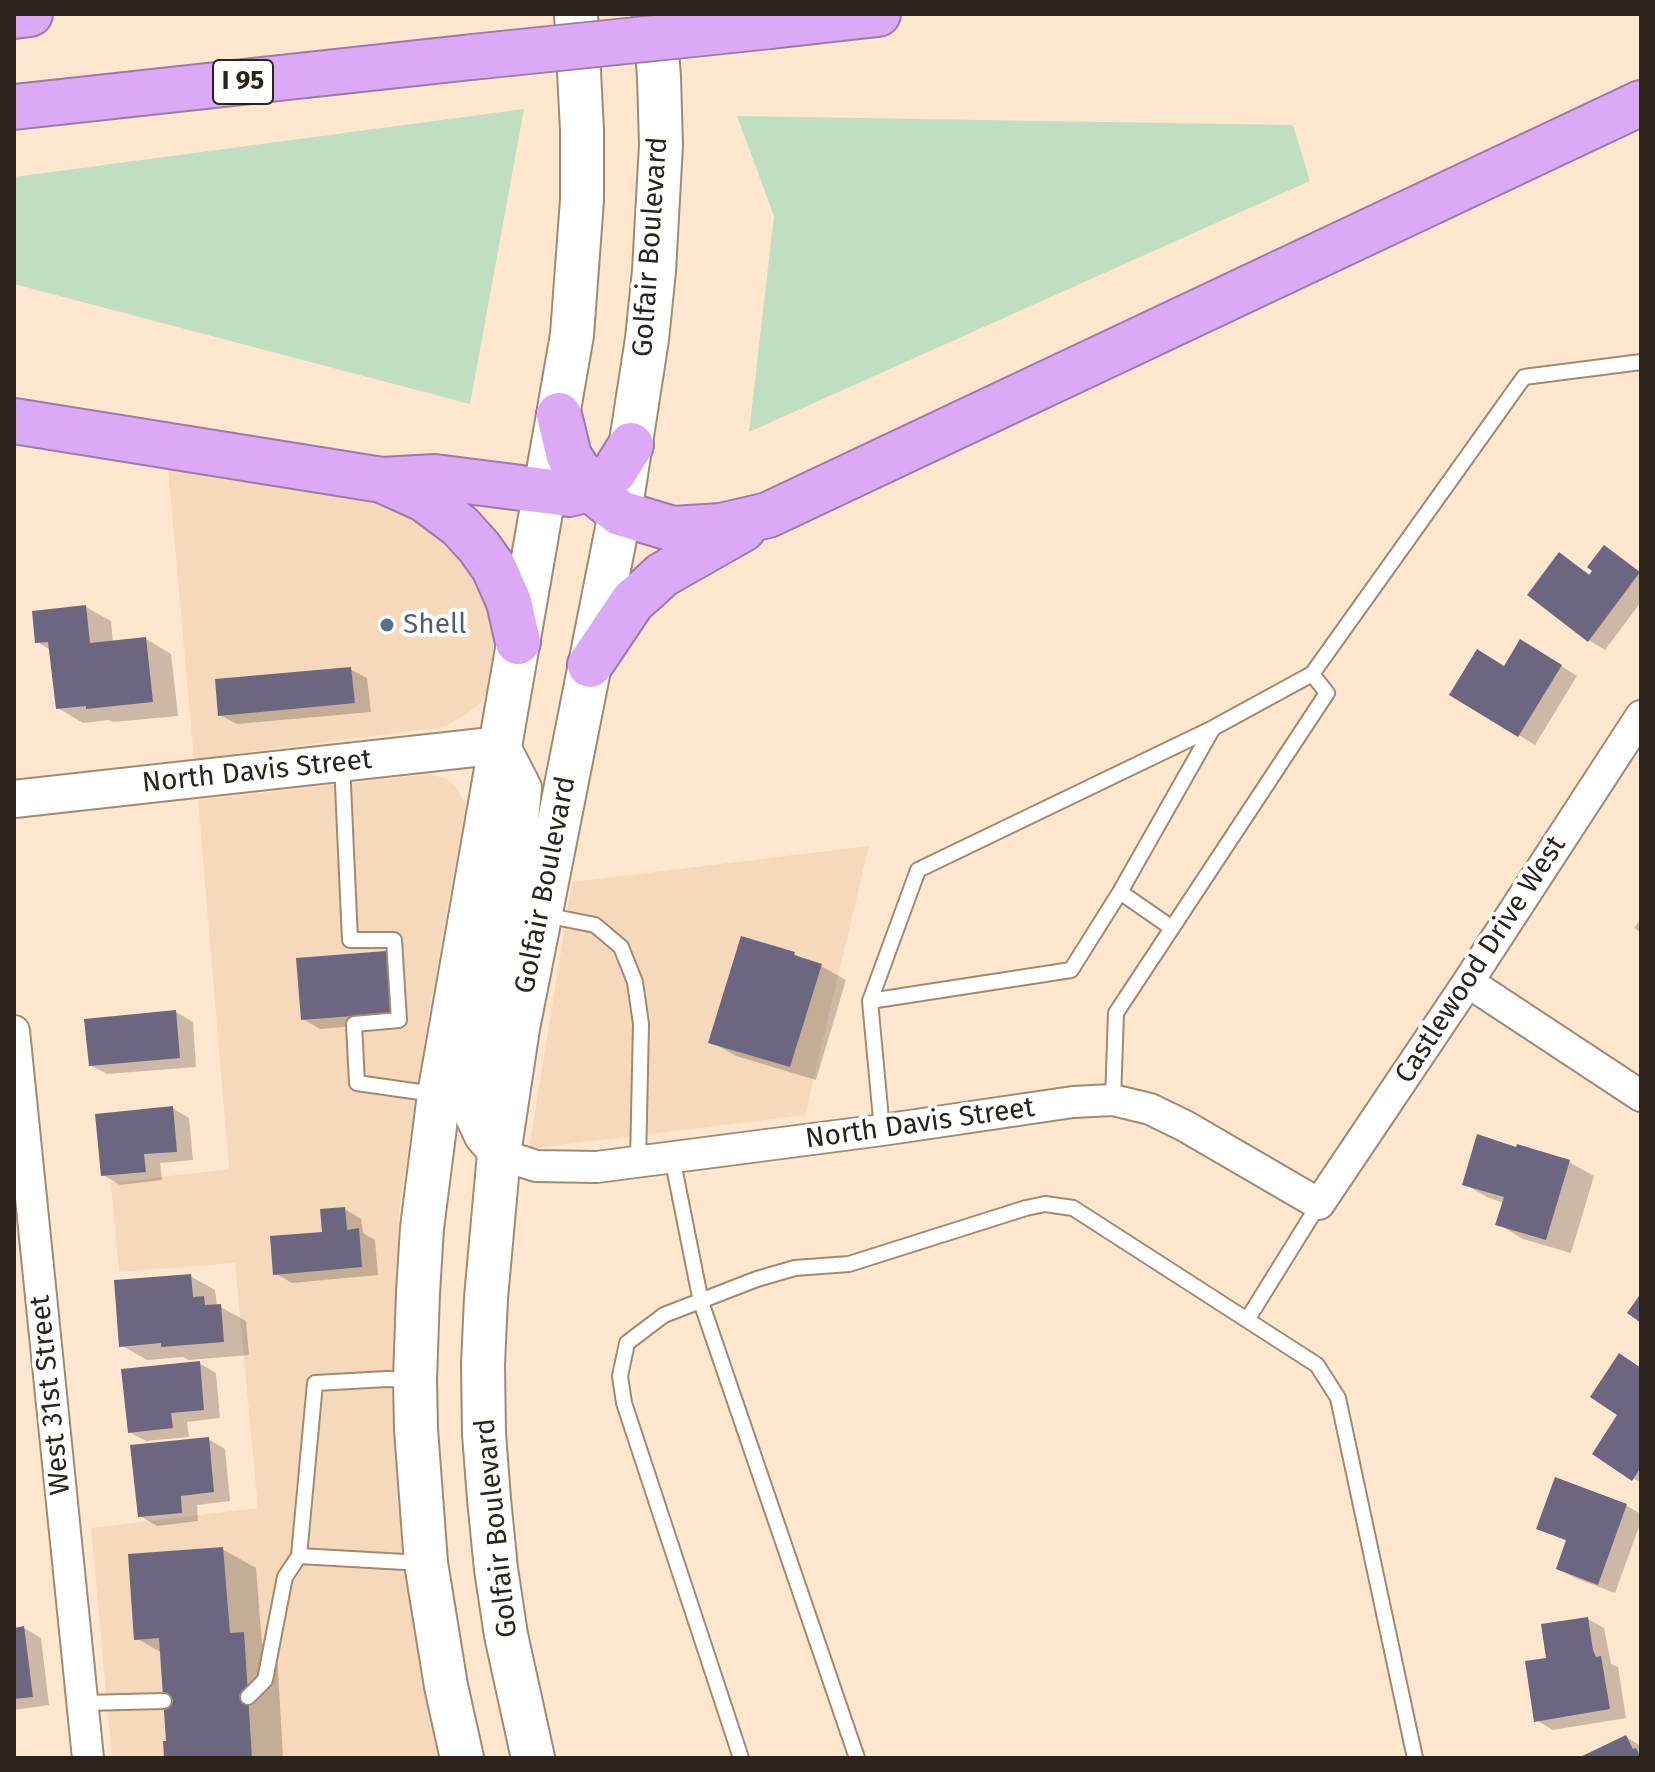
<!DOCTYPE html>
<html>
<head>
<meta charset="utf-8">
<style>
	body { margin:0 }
	#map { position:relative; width:1655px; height:1772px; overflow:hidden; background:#ffe7cf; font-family:"Fira Sans",sans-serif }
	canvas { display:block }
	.frame { position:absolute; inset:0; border:16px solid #2c231b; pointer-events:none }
</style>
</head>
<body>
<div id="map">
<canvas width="1655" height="1772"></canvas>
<div class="frame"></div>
</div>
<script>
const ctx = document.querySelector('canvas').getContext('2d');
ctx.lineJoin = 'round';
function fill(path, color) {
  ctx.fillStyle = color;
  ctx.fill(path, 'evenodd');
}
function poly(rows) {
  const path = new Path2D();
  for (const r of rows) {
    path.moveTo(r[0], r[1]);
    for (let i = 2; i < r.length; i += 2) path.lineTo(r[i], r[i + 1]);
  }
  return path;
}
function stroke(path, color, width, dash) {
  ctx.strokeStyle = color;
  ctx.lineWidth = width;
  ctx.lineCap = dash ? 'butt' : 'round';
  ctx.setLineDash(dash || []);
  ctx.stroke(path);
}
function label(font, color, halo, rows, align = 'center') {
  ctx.font = font + ' "Fira Sans",sans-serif';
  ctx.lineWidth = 8;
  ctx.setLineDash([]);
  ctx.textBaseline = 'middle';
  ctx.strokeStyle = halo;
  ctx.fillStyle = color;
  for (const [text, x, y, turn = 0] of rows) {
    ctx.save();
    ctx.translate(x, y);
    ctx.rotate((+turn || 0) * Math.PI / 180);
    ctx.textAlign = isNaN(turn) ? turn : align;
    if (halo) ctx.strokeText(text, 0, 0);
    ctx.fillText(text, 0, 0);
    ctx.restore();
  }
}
const built = poly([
	[168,469,398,507,449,533,478,569,496,624,488,689,481,703,465,715,444,727,194,759],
	[430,774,447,779,456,788,466,805,429,1012,399,1212,394,1354,398,1501,420,1672,439,1758,112,1758,91,1528,258,1508,235,1263,119,1272,111,1183,229,1169,198,800],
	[869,846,805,1115,529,1149,572,882]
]);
const green = poly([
	[524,109,470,404,14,284,14,177],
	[737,116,1293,125,1310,181,749,432,774,216]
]);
const shadow = poly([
	[1604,548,1641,573,1641,602,1605,650,1589,640,1560,554,1591,575],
	[86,607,111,621,113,643,146,639,171,654,178,716,113,722,109,720,83,723,58,708,51,650,37,642],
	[1538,651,1577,676,1535,745,1452,694],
	[350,669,367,678,371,712,237,724,220,715],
	[1641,919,1641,933,1634,928],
	[386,953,403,963,407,1022,320,1029,303,1019],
	[794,954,807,961,821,966,846,980,816,1080,736,1056,711,1042],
	[176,1012,193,1022,196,1067,107,1074,90,1065],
	[172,1108,189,1118,193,1160,160,1163,162,1180,120,1185,103,1175],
	[1569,1162,1594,1176,1571,1253,1523,1239,1498,1224,1504,1203,1489,1198,1464,1184],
	[345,1209,361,1219,363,1233,375,1240,378,1275,292,1283,275,1273,324,1234],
	[190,1276,215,1290,217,1305,246,1321,249,1355,189,1360,183,1357,147,1360,121,1345],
	[199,1363,216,1373,220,1418,187,1422,189,1437,146,1441,129,1432],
	[1641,1369,1641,1483,1595,1453,1620,1414],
	[208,1439,225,1449,230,1501,197,1505,198,1521,157,1526,140,1516],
	[1556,1480,1627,1506,1641,1514,1641,1521,1615,1593,1575,1578,1558,1569,1568,1542,1539,1528],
	[222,1549,256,1568,262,1644,277,1653,283,1758,166,1758,168,1743,162,1653,136,1638],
	[1588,1619,1604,1628,1611,1664,1618,1667,1626,1718,1553,1730,1536,1720,1549,1659],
	[24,1628,41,1638,49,1705,14,1710,14,1630],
	[1626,1737,1641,1746,1641,1758,1583,1758]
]);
const building = poly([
	[1604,545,1640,572,1588,642,1527,595,1559,552,1589,575,1592,571,1587,567],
	[86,605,90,643,146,637,153,702,86,709,86,706,56,709,48,642,35,643,32,611],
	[1520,639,1562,665,1518,737,1449,695,1477,649,1504,666],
	[351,667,355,703,218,716,215,679],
	[741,936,795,952,794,955,822,964,790,1067,708,1043],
	[386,951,391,1013,301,1020,296,958],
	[176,1010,180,1058,89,1066,84,1019],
	[173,1106,177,1152,144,1154,146,1172,101,1176,95,1114],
	[1477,1134,1516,1147,1517,1144,1570,1160,1546,1240,1495,1225,1504,1197,1462,1185],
	[345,1207,347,1230,359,1228,362,1267,273,1275,270,1236,322,1232,320,1209],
	[191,1274,193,1297,204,1296,205,1305,221,1304,224,1342,161,1347,161,1343,119,1347,114,1280],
	[1641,1293,1641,1323,1627,1313],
	[1619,1353,1641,1368,1641,1467,1632,1481,1592,1454,1617,1415,1590,1397],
	[200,1361,204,1410,171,1413,173,1428,128,1433,121,1369],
	[209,1437,214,1492,181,1496,182,1513,138,1517,130,1445],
	[1555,1477,1627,1504,1598,1585,1556,1569,1566,1540,1536,1529],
	[223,1547,230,1633,244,1632,252,1758,164,1758,163,1741,166,1741,159,1638,134,1640,128,1554],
	[1588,1617,1593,1650,1596,1657,1601,1656,1610,1709,1534,1722,1525,1661,1546,1658,1541,1624],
	[24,1626,33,1697,14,1699,14,1628],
	[1626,1735,1633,1749,1636,1748,1641,1758,1578,1758]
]);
const service = poly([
	[342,763,350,940,394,940,399,1020,354,1024,357,1083,434,1094],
	[1120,892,1172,928],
	[545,915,595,925,621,947,635,982,641,1024,638,1162],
	[870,1001,1071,970,1120,892,1213,728],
	[1113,1100,1116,1013,1327,693,1312,674],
	[882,1130,870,1001,918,870,1213,728,1312,674,1524,377,1641,362],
	[672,1157,701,1302,857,1758],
	[1247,1320,1319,1204],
	[299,1556,315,1383,387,1379,410,1380],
	[248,1697,265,1680,285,1577,299,1556,422,1563],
	[83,1703,164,1701],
	[741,1758,624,1403,620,1376,627,1343,664,1315,757,1279,795,1268,849,1264,1026,1208,1045,1204,1073,1208,1317,1365,1338,1398,1415,1758]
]);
const minor = poly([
	[1468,982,1641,1096],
	[14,1031,88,1758],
	[499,1154,536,1166,597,1167,882,1130,1073,1102,1113,1100,1150,1109,1185,1126,1319,1204,1468,982,1641,716]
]);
const tertiary = poly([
	[14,799,501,745,523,788,518,840,475,1076,474,1117,483,1136,499,1154]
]);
const secondary = poly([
	[462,1758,446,1686,426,1563,416,1429,415,1380,418,1293,422,1228,439,1095,572,335,582,200,582,130,576,14],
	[533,1758,506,1635,496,1569,489,1499,484,1434,483,1364,486,1298,499,1154,518,1028,620,513,647,339,654,271,661,145,659,77,654,14]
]);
const motorway = poly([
	[14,16,30,14],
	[771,26,878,14],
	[14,107,472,57],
	[559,415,569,456,590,489,620,513,673,529,721,526,768,515,1641,103],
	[14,421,382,480,435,477,569,494,590,489,614,472,631,445],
	[384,481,424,499,460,526,479,547,494,568,509,602,518,642],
	[590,665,633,601,647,589,662,575,743,529]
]);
const motorwayBridge = poly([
	[472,57,771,26]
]);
const markers = [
	[387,625,8,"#5c6f8a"]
];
const shields = [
	[243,82,60]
];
const shieldNames = [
	["I 95",243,82]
];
const streetNames = [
	["Golfair Boulevard",651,247,-86],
	["North Davis Street",257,772,-6],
	["Golfair Boulevard",546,885,-79],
	["Castlewood Drive West",1481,960,-57],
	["North Davis Street",920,1124,-8],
	["West 31st Street",51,1395,-96],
	["Golfair Boulevard",497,1528,-96]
];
const serviceNames = [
	["Shell",403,625]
];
fill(built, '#f6d9bb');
fill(green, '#bfdfc0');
fill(shadow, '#0003');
fill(building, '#6c6680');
stroke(service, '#a08a74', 18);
stroke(minor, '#a08a74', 34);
stroke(tertiary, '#a08a74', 40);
stroke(secondary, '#a08a74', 46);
stroke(motorway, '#9e7aa9', 48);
stroke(service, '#fff', 14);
stroke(minor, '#fff', 30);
stroke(tertiary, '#fff', 36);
stroke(secondary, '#fff', 42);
stroke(motorway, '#dba9f5', 44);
stroke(motorwayBridge, '#9e7aa9', 48, []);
stroke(motorwayBridge, '#dba9f5', 44);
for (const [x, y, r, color] of markers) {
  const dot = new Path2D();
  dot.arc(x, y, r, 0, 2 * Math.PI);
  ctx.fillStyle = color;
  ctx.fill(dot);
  stroke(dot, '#fff', 3);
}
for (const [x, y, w] of shields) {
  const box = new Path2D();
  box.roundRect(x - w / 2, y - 22, w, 44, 6);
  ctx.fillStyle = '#fff';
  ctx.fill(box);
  stroke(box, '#2c231b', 2);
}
label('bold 26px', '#2c231b', null, shieldNames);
label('28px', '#2c231b', '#fff', streetNames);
label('28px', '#4e5e75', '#fff', serviceNames, 'left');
</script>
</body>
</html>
